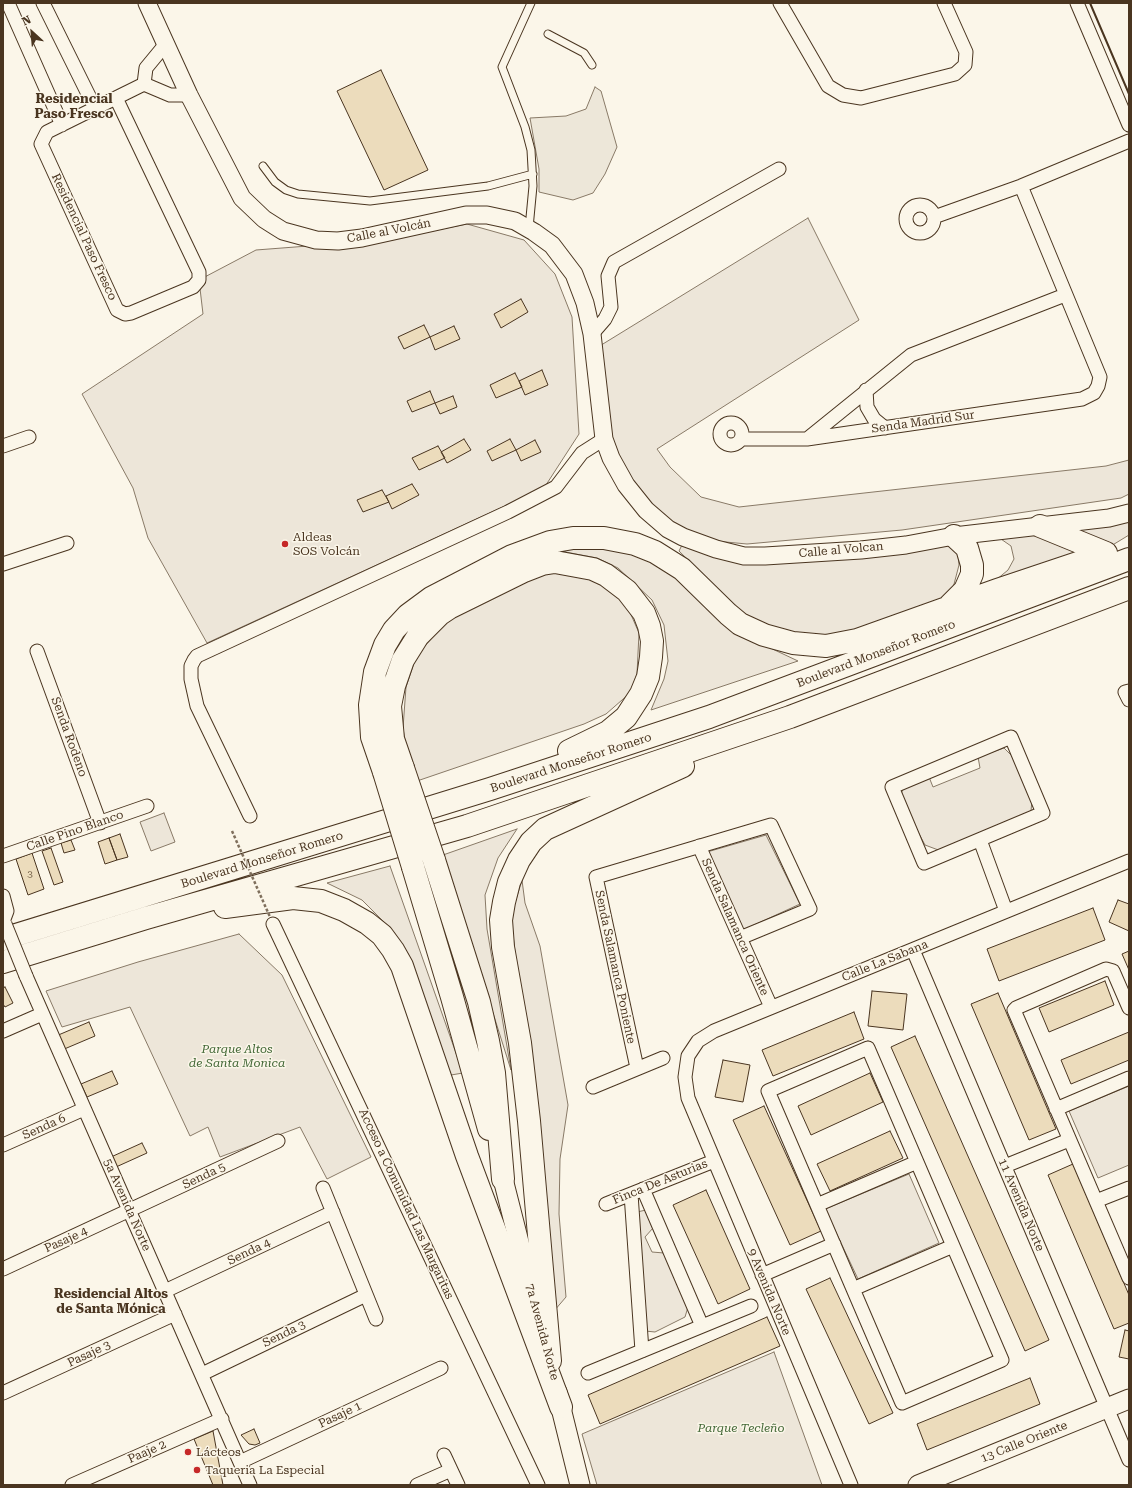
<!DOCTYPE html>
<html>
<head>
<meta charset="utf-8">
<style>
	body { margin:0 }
	#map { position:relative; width:1132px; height:1488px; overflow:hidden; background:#fbf6e9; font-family:"Roboto Serif",serif }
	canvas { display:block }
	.frame { position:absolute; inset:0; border:4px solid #4a3520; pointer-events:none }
	.north { position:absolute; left:12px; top:12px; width:40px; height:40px; -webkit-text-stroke:3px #fbf6e9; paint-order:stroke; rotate:334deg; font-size:11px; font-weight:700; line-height:16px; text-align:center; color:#4a3520 }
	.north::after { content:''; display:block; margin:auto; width:14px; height:18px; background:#4a3520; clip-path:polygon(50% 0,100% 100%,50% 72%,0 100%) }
</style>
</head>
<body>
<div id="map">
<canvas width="1132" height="1488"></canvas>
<div class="frame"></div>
<div class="north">N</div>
</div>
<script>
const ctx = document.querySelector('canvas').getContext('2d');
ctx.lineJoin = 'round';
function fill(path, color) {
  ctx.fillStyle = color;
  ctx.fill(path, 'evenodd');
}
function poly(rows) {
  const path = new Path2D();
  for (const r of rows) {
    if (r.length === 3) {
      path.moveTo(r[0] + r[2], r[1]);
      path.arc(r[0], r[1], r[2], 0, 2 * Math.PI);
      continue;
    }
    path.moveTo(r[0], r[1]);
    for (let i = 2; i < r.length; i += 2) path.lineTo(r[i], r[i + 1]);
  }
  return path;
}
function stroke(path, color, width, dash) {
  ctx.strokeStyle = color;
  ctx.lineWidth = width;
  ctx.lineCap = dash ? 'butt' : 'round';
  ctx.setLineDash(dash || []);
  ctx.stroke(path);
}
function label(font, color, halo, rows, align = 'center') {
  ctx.font = font + ' "Roboto Serif",serif';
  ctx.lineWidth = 3;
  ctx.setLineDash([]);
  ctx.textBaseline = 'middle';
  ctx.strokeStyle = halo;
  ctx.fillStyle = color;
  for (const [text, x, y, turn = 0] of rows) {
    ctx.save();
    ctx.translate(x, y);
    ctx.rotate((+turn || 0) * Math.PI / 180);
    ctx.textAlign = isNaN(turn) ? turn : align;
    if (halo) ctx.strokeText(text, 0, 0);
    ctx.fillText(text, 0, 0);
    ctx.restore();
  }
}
const green = poly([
	[808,218,859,320,657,449,670,467,701,497,739,507,1106,466,1129,460,1129,494,1121,498,902,530,747,544,715,541,679,529,649,505,621,468,609,430,598,347,808,218],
	[467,224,524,240,555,274,572,317,579,434,544,488,207,643,148,538,133,488,82,394,203,314,199,280,256,250,386,240,467,224],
	[1129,515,1129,535,1106,549,1069,528,1129,515],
	[1040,527,1100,553,990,585,1008,570,1014,559,1011,546,998,537,1040,527],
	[950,541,958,555,959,565,953,588,946,596,929,607,840,635,803,635,774,629,741,612,679,551,682,545,709,554,950,541],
	[602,544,643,556,676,572,764,645,798,661,651,710,664,679,668,661,664,625,652,600,618,568,597,558,560,551,602,544],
	[541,571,595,577,613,592,629,610,639,633,637,674,630,693,606,714,584,724,417,781,406,748,403,728,406,687,414,663,423,648,448,620,541,571],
	[1004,748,1012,756,1032,800,1031,811,941,851,925,845,900,798,904,785,929,777,933,787,980,768,978,757,1004,748],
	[164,813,175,842,151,851,140,822,164,813],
	[517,829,498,858,485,895,487,929,511,1070,443,855,517,829],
	[766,835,800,904,741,931,707,852,766,835],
	[390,866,463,1073,451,1075,414,977,408,954,393,931,362,900,327,883,390,866],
	[522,880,525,903,540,946,568,1105,560,1159,559,1214,566,1297,554,1311,511,916,522,880],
	[239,934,282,975,371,1157,327,1179,300,1127,220,1157,208,1127,190,1136,130,1007,62,1027,46,991,138,962,239,934],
	[1129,1086,1129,1165,1098,1178,1069,1111,1129,1086],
	[909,1174,939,1243,858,1279,825,1209,909,1174],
	[646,1210,653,1228,645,1237,652,1252,664,1253,688,1307,685,1317,655,1332,645,1331,637,1212,646,1210],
	[774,1352,822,1485,597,1485,582,1434,774,1352]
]);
const parking = poly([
	[595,87,601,91,617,147,605,174,593,193,573,200,539,192,539,169,530,118,566,116,586,109,595,87]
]);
const building = poly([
	[381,70,428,170,384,190,337,91,381,70],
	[521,299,528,312,501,328,494,314,521,299],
	[424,325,430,337,404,349,398,337,424,325],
	[454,326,460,339,435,350,430,337,454,326],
	[542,370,548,385,525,395,519,381,542,370],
	[515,373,522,387,496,398,490,385,515,373],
	[430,391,435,403,412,412,407,401,430,391],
	[453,396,457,407,440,414,435,403,453,396],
	[464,439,471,450,447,463,441,452,464,439],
	[510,439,516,450,492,461,487,451,510,439],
	[535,440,541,452,521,461,516,450,535,440],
	[438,446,445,458,419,470,412,458,438,446],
	[412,484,419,495,392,509,386,496,412,484],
	[382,490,389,502,363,512,357,500,382,490],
	[120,834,128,857,117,860,109,838,120,834],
	[109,838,117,860,105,864,98,842,109,838],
	[71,840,75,850,64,853,61,843,71,840],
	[51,848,63,882,54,885,42,851,51,848],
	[32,853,44,889,28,895,16,859,32,853],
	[1118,900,1129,904,1129,931,1109,922,1118,900],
	[1093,908,1105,940,999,981,987,949,1093,908],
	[1129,951,1129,970,1122,954,1129,951],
	[1105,981,1114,1005,1049,1032,1039,1008,1105,981],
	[5,987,13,1003,5,1007,3,1004,3,988,5,987],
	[872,991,907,994,903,1030,868,1026,872,991],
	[998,993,1056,1129,1029,1140,971,1004,998,993],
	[854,1012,864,1039,773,1076,762,1050,854,1012],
	[89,1022,95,1036,62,1050,56,1036,89,1022],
	[1129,1032,1129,1060,1071,1084,1061,1060,1129,1032],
	[915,1036,1049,1340,1025,1351,891,1047,915,1036],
	[723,1060,750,1065,743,1102,715,1097,723,1060],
	[112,1071,118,1084,87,1097,81,1084,112,1071],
	[870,1073,883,1102,811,1135,798,1106,870,1073],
	[764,1106,821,1231,790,1245,733,1120,764,1106],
	[890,1131,903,1158,830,1191,817,1164,890,1131],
	[142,1143,147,1153,116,1167,111,1157,142,1143],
	[1073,1164,1129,1295,1129,1323,1114,1329,1048,1175,1073,1164],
	[706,1190,750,1289,718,1304,673,1205,706,1190],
	[830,1278,893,1413,869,1424,806,1289,830,1278],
	[767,1317,780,1346,600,1424,588,1395,767,1317],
	[1125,1330,1129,1331,1129,1359,1119,1357,1125,1330],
	[1030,1378,1040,1404,927,1450,917,1424,1030,1378],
	[254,1429,260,1443,255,1445,249,1444,241,1435,254,1429],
	[213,1431,223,1485,213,1485,194,1439,213,1431]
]);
const service = poly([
	[548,34,584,53,592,65],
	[263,166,275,182,286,190,298,194,370,201,488,186,533,174],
	[529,228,533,186,531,150,525,127,502,67,531,3]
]);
const minor = poly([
	[8,3,62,125],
	[43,3,95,108],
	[780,3,828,86,843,95,861,98,955,74,965,65,966,52,944,3],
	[1077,3,1129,125],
	[165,45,146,68,144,84,170,95,189,95],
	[116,98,199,272,199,280,193,287,131,313,125,314,117,310,41,144,47,132,144,84],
	[920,219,14],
	[934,217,1021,186,1129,141],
	[592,334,605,319,611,307,608,276,614,262,779,169],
	[866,390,867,407,874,419,885,428],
	[731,434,11],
	[741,439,807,439,1082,399,1094,393,1098,386,1100,377,1021,186],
	[807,439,911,355,1065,295],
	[3,446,29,437],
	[3,564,67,543],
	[37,651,100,823],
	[1129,691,1125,692,1129,700],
	[1011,737,1043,813,924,863,892,787,1011,737],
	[250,816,197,706,191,679,191,666,194,660,197,656,508,512,556,487,582,453,604,439],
	[980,840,1006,911],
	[699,846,771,1007],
	[3,856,147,806],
	[3,896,7,911,4,919],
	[273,924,538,1485],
	[913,950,1129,1460],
	[26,976,250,1485],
	[1129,1008,1113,971,1106,969,1016,1008,1014,1010,1129,1278],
	[3,1031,42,1014],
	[868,1048,1002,1360,902,1403,768,1091,868,1048],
	[637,1068,596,877,771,825,810,909,740,938],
	[593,1087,663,1058],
	[1056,1109,1129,1078],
	[3,1145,84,1109],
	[1005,1166,1069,1140],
	[323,1188,376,1319],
	[643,1189,702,1326],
	[631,1194,642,1351],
	[1096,1201,1129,1188],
	[606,1204,714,1161],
	[817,1205,917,1162],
	[3,1269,278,1141],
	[762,1275,834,1244],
	[853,1289,953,1246],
	[165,1291,333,1212],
	[588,1373,751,1306],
	[202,1374,366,1295],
	[3,1393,175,1314],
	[444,1455,458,1485],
	[240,1462,441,1368],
	[72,1485,222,1419],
	[417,1485,451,1470],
	[851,1485,688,1098,685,1077,688,1056,698,1041,714,1031,1129,861]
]);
const tertiary = poly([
	[147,3,189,95,242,198,264,219,275,226,283,231,316,240,338,241,362,238,466,215,487,215,515,221,534,232,552,245,574,274,585,303,592,334,604,439,611,458,626,485,646,510,668,529,683,537,716,549,744,556,765,556,861,550,906,545,954,536,1109,518,1129,513]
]);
const secondary = poly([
	[503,1179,540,1325],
	[557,1392,580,1485],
	[918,1485,1129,1399]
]);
const trunk = poly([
	[1040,526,1106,553],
	[950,605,965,590,972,574,972,565,967,548,954,536],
	[403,768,393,739,390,706,394,686,403,660,418,636,440,614,449,608,524,571,542,564,555,562,593,569,606,575,627,591,644,613,649,626,652,641,651,657,648,677,641,694,626,717,608,732,569,751],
	[384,772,372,737,370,705,375,672,385,645,394,630,408,615,431,598,512,556,550,542,573,538,604,538,635,544,655,552,682,569,728,614,740,624,764,635,793,643,826,646,857,640,997,590,1084,561],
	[434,860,479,1002,488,1041,494,1073,503,1179],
	[413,867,452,997,489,1129],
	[225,907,293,898,321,901,344,910,367,923,382,935,393,950,402,966,467,1156,561,1407],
	[3,939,490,789,709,717,1129,559],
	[3,962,146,918,467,826,790,717,1129,588],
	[550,1361,529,1121,520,1043,503,947,501,920,504,902,509,882,519,860,531,842,545,829,683,766]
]);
const pathBridge = poly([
	[232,831,270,917]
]);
const minorBridge = poly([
	[5,924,26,976]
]);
const trunkBridge = poly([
	[403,768,434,860],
	[384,772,413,867]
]);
const wall = poly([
	[1090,3,1129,94]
]);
const markers = [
	[285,544,4,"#c62828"],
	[188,1452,4,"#c62828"],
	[197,1470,4,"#c62828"]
];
const numberNames = [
	["3",30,874]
];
const streetNames = [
	["Calle al Volcán",389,231,-11],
	["Residencial Paso Fresco",84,237,65],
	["Senda Madrid Sur",923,422,-8],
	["Calle al Volcan",841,550,-5],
	["Boulevard Monseñor Romero",876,654,-21],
	["Senda Rodeno",69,737,70],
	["Boulevard Monseñor Romero",571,763,-18],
	["Calle Pino Blanco",75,831,-19],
	["Boulevard Monseñor Romero",262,860,-17],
	["Senda Salamanca Oriente",735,927,66],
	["Calle La Sabana",885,961,-22],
	["Senda Salamanca Poniente",615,967,78],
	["Senda 6",44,1127,-24],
	["Senda 5",204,1176,-25],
	["Finca De Asturias",660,1182,-22],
	["Acceso a Comunidad Las Margaritas",406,1204,65],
	["5a Avenida Norte",127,1205,66],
	["11 Avenida Norte",1021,1205,67],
	["Pasaje 4",66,1240,-24],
	["Senda 4",249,1252,-25],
	["9 Avenida Norte",769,1292,67],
	["7a Avenida Norte",542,1332,75],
	["Senda 3",284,1334,-26],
	["Pasaje 3",89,1354,-25],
	["Pasaje 1",340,1415,-25],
	["13 Calle Oriente",1024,1442,-22],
	["Paaje 2",147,1452,-24]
];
const poiNames = [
	["Aldeas",293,537],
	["SOS Volcán",293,551],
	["Lácteos",196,1452],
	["Taqueria La Especial",205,1470]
];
const parkNames = [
	["Parque Altos",237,1049],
	["de Santa Monica",237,1063],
	["Parque Tecleño",741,1428]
];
const neighbourhoodNames = [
	["Residencial",74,99],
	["Paso Fresco",74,114],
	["Residencial Altos",111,1294],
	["de Santa Mónica",111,1309]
];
fill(green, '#ede6d9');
stroke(green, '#887966', 1);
fill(parking, '#ede7d9');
stroke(parking, '#887966', 1);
fill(building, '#ecdcbc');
stroke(building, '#4a3520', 1);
stroke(service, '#4a3520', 9);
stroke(minor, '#4a3520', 15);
stroke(tertiary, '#4a3520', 19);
stroke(secondary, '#4a3520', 21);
stroke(trunk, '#4a3520', 24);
stroke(service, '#fbf6e9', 7);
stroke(minor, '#fbf6e9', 13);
stroke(tertiary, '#fbf6e9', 17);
stroke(secondary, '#fbf6e9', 19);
stroke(trunk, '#fbf6e9', 22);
stroke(minorBridge, '#4a3520', 15, []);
stroke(trunkBridge, '#4a3520', 24, []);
stroke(pathBridge, '#7f6f5c', 2.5, [3, 2]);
stroke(minorBridge, '#fbf6e9', 13);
stroke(trunkBridge, '#fbf6e9', 22);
stroke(wall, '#4a3520', 2);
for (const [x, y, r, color] of markers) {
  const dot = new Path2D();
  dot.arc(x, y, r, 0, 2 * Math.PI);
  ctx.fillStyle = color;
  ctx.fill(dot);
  stroke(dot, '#fbf6e9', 1.5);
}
label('10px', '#725f47', null, numberNames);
label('12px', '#4a3520', '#fbf6e9', streetNames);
label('12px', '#4a3520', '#fbf6e9', poiNames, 'left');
label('italic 12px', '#436837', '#fbf6e9', parkNames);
label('bold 13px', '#4a3520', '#fbf6e9', neighbourhoodNames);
</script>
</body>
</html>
